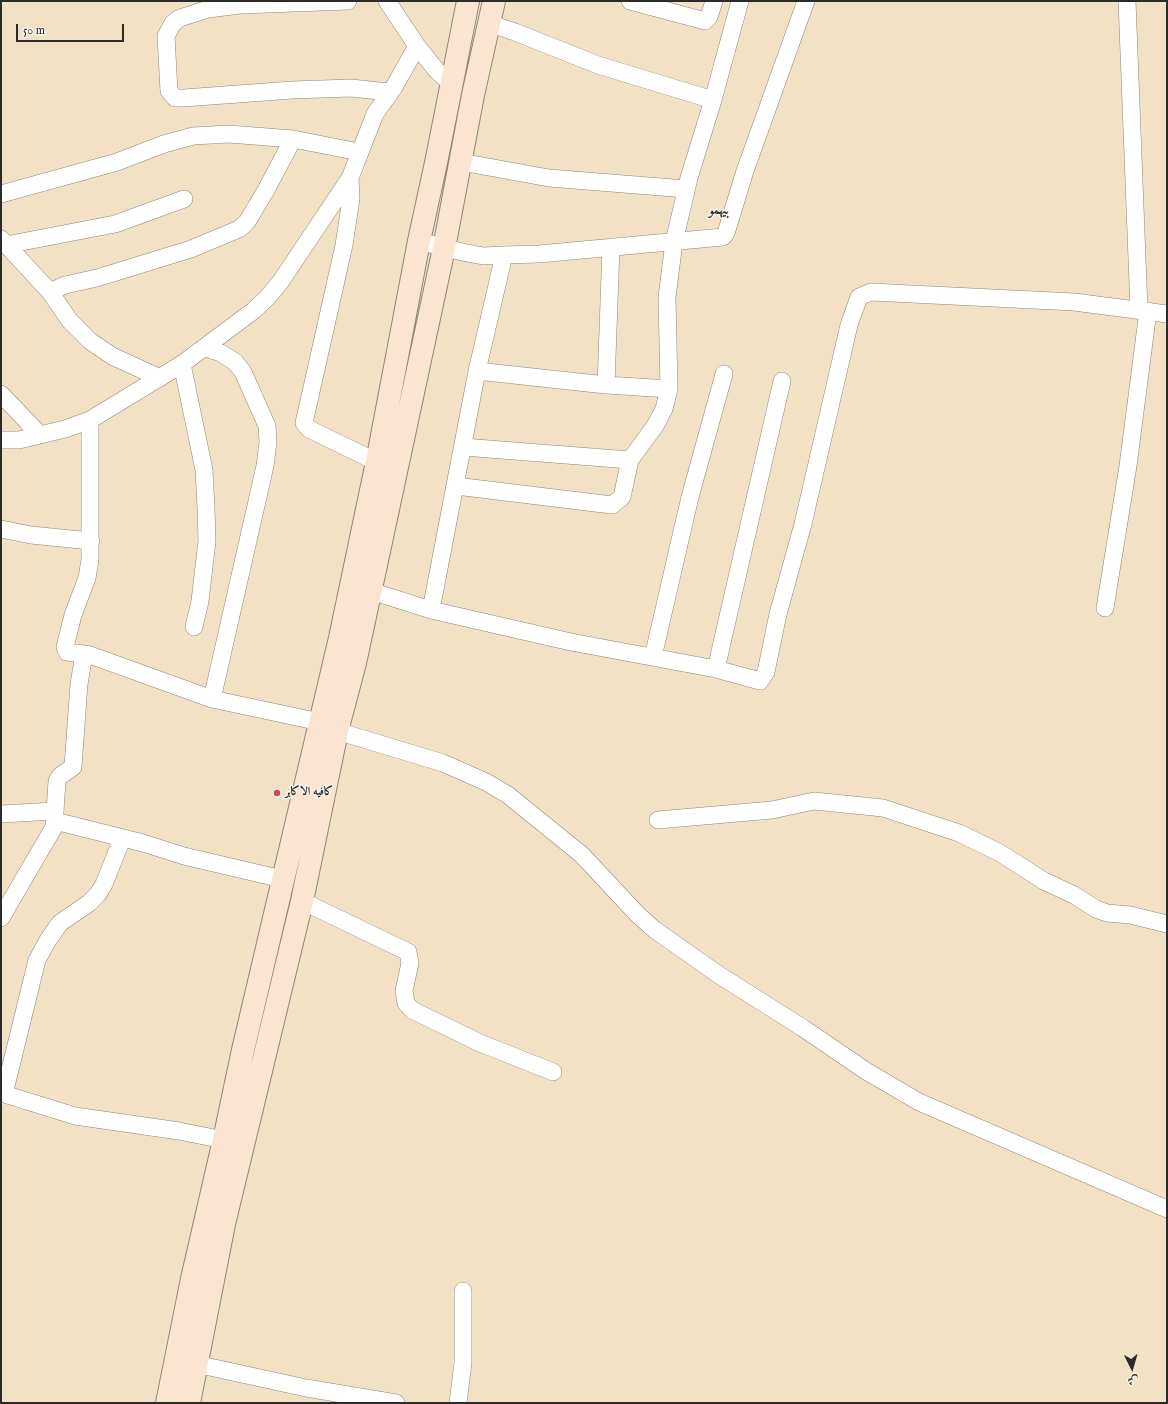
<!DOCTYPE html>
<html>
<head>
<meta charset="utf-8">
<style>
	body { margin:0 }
	#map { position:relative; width:1168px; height:1404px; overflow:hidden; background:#f2e1c4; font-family:"IM FELL English",Amiri,serif }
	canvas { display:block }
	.frame { position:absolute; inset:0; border:2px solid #2b2b2b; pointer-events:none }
	.north { position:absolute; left:1112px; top:1348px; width:40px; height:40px; -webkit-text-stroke:3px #f7f3e8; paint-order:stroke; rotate:175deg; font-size:11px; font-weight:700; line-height:16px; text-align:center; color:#2b2b2b }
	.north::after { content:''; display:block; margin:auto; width:14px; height:18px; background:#2b2b2b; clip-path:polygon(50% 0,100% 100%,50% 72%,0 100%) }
	.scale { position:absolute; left:16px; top:24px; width:108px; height:18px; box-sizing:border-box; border:2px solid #2b2b2b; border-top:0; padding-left:5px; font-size:12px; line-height:14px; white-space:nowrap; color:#2b2b2b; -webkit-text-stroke:3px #f7f3e8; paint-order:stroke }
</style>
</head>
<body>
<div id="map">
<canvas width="1168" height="1404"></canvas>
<div class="frame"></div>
<div class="north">ش</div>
<div class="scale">50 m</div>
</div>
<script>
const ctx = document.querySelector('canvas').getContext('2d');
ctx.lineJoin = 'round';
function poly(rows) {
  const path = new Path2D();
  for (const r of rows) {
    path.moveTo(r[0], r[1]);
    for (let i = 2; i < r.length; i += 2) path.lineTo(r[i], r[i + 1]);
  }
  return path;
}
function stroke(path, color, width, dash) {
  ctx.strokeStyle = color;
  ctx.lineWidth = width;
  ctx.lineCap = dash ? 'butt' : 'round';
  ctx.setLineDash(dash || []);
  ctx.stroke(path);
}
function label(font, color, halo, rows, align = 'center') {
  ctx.font = font + ' "IM FELL English",Amiri,serif';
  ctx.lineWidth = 3;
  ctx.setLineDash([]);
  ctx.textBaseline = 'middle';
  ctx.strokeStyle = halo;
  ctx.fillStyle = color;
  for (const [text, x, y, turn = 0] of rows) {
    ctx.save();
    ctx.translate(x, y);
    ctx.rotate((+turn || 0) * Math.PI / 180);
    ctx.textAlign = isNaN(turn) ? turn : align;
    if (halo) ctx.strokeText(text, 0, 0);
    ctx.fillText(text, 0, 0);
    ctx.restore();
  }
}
const street = poly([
	[348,1,240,5,208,9,180,18,173,23,166,36,169,91,175,98,184,98,292,90,351,88,389,92],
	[387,1,417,46,437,71,451,83],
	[630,1,705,21,709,17,714,1],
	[1127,1,1139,310],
	[488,23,515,32,598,65,713,100],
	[461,162,549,178,686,189],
	[350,178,351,199,344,245,304,423,309,429,377,462],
	[1,194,117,162,164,144,193,136,229,134,293,139,359,152],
	[1,239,50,292,70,321,90,341,112,356,160,378],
	[419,241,462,252,483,256,504,255,539,254,723,237,726,233,745,171,806,1],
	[6,245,115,224,184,199],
	[50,292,65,285,97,278,191,249,239,229,247,222,266,190,293,139],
	[205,348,221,353,235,362,243,372,267,426,268,442,265,466,212,699],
	[182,364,204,470,206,508,207,541,200,601,194,627],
	[477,371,606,385,669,389],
	[606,385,611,247],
	[1,394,40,435],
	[1,440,19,440,65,429,90,420,182,364,253,311,267,298,281,281,350,178,375,114,394,87,417,46],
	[463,447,630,460],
	[456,486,612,505,622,497,630,460,655,426,664,409,669,389,667,297,674,242,689,178,713,100,740,1],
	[1,529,31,535,91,541],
	[371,591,431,610,571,642,716,669,760,681,766,672,778,614,803,524,849,325,859,297,871,292,1074,302,1167,314],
	[1105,608,1128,466,1148,311],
	[431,610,477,371,504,255],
	[84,654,67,652,65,647,73,615,87,578,90,560,90,420],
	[653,657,690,497,724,374],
	[716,669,782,381],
	[1,814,55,811],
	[658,820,772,810,814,801,883,808,959,833,1000,853,1044,881,1074,895,1096,909,1107,913,1130,915,1167,924],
	[55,821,143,843,184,856,282,879],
	[302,901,408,952,410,963,404,991,406,1003,412,1010,480,1043,553,1072],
	[1,918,54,827,57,781,60,776,73,767,79,684,84,654,90,655,212,699,320,722,337,731,443,763,486,782,508,795,582,855,638,915,655,930,719,975,803,1028,866,1071,919,1102,1167,1209],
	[1,1093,75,1116,179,1131,224,1140],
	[4,1094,37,960,48,940,60,923,89,903,98,894,104,884,122,839],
	[196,1364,306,1388,396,1403],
	[458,1403,463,1363,463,1291]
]);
const secondary = poly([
	[167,1403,192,1279,224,1140,243,1050,340,638,377,462,419,241,437,158,468,1],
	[189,1403,224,1224,302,901,337,731,355,663,444,248,473,95,494,1]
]);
const markers = [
	[277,793,4,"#d1495b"]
];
const poiNames = [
	["كافيه الاكابر",285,793]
];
const quarterNames = [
	["بيهمو",719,211]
];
stroke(street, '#8e8678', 18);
stroke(secondary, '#8e8678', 24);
stroke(street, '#fff', 17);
stroke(secondary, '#fce5d0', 22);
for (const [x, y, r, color] of markers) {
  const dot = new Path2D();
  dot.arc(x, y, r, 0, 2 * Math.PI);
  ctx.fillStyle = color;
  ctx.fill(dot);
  stroke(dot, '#f7f3e8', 1.5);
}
label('bold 12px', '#2b2b2b', '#f7f3e8', poiNames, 'left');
label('bold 14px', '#2b2b2b', '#f7f3e8', quarterNames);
</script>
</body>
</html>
